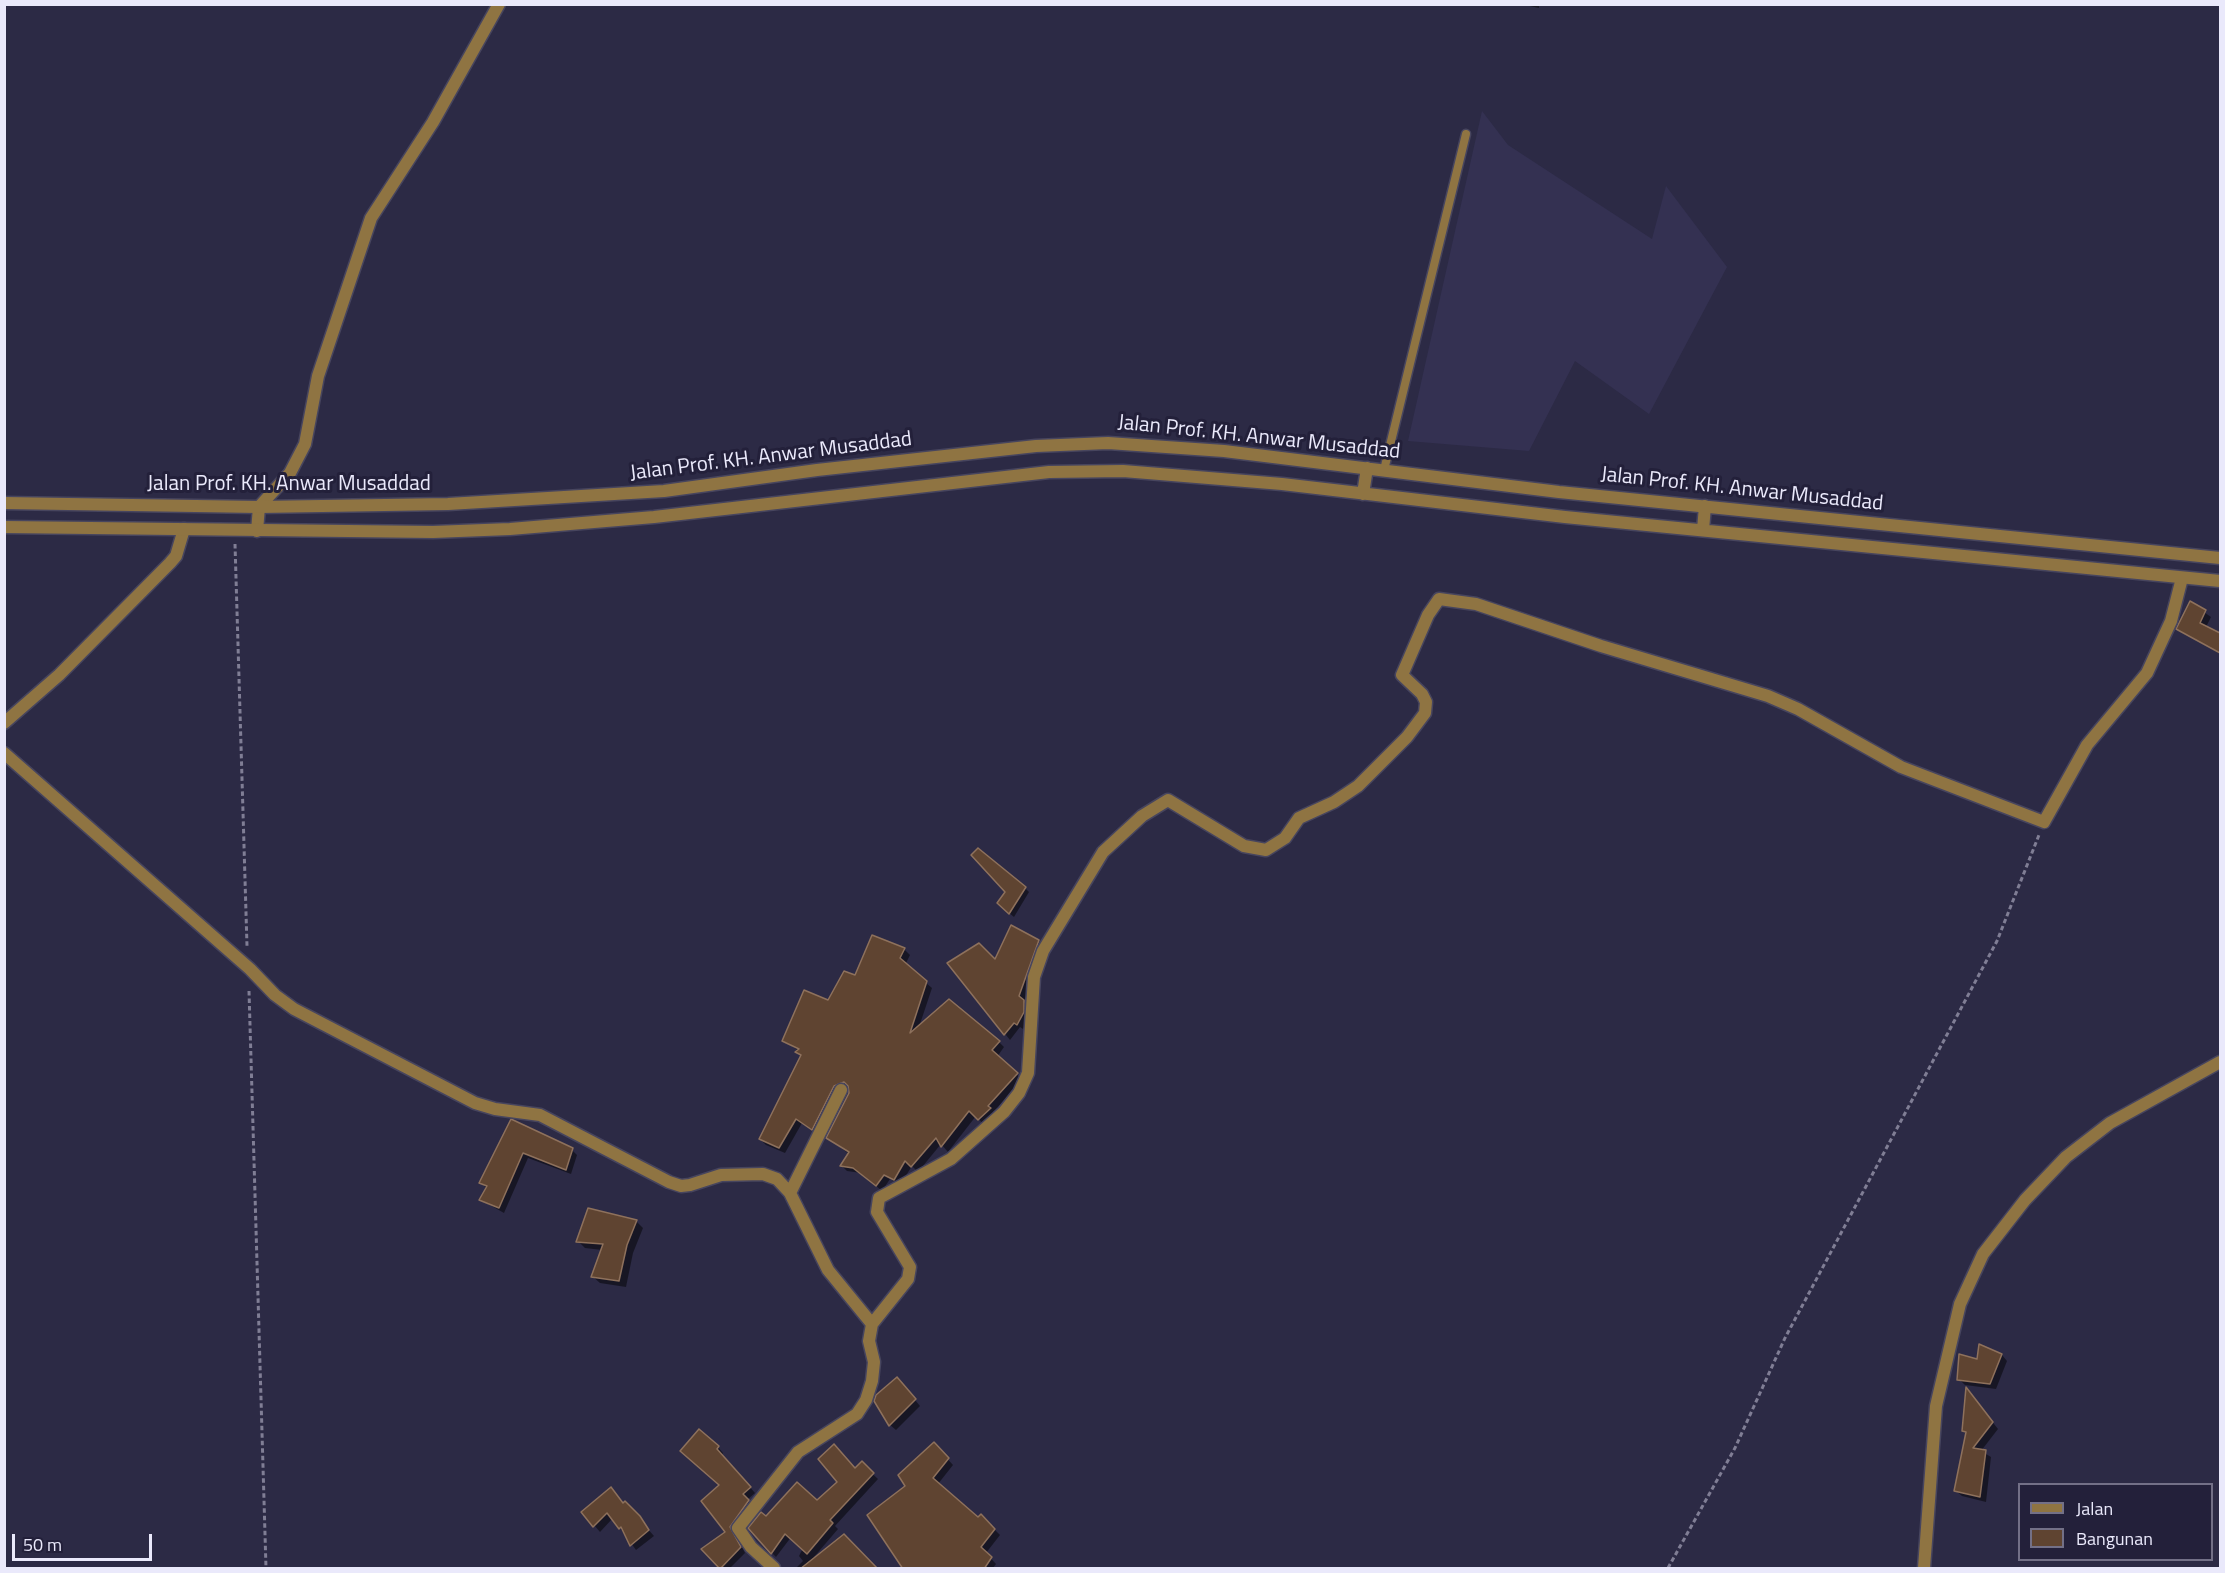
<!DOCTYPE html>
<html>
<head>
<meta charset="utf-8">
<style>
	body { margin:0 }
	#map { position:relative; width:2225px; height:1573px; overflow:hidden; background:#2c2a45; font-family:"Titillium Web",sans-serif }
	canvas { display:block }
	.frame { position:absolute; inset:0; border:6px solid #eae9fb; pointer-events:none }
	.legend { position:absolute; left:2018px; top:1483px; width:195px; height:78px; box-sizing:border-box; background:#23203a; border:2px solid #737087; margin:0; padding:8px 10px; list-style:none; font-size:18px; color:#eae9fb }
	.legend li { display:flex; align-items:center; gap:12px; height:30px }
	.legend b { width:30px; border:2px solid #737087 }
	.scale { position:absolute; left:12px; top:1534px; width:140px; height:27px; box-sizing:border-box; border:3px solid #eae9fb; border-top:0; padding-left:8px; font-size:18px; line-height:21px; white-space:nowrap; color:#eae9fb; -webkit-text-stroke:4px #23203a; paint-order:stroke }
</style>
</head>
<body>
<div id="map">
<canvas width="2225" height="1573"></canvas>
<div class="frame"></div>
<ul class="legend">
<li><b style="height:8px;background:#8f7442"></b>Jalan</li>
<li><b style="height:16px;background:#5f4431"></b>Bangunan</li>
</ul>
<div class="scale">50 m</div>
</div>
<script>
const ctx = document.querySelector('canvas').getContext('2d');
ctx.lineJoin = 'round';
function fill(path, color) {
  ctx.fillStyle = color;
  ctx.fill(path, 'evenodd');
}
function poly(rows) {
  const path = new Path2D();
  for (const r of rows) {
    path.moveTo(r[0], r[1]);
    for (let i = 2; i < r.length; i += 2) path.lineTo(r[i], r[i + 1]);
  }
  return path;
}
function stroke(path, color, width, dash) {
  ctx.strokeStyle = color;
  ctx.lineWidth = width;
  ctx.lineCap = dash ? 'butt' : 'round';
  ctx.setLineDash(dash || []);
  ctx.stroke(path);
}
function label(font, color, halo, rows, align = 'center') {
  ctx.font = font + ' "Titillium Web",sans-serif';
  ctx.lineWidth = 6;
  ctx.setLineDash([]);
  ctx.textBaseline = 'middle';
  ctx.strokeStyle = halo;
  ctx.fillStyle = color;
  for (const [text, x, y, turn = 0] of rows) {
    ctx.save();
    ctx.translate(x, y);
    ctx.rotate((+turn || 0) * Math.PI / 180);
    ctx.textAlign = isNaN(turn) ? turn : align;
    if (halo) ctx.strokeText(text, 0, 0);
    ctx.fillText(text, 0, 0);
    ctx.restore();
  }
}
const built = poly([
	[1482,111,1508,145,1652,239,1666,186,1727,267,1649,414,1575,361,1529,451,1408,441]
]);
const shadow = poly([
	[1520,4,1539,4,1539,8],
	[2191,603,2211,617,2206,627,2220,635,2220,654,2178,629],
	[1025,888,1029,892,1014,917,1003,908],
	[1038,942,1044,947,1024,1002,1029,1007,1029,1018,1023,1029,1020,1027,1010,1040,949,964,995,961],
	[904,949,910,955,905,965,932,988,919,1027,999,1042,1004,1047,997,1057,1023,1080,993,1112,996,1115,984,1125,976,1116,948,1152,941,1144,918,1172,912,1166,900,1185,890,1179,882,1191,861,1173,847,1171,842,1166,849,1154,828,1138,850,1094,848,1088,842,1089,818,1134,802,1123,785,1153,766,1145,760,1139,802,1056,799,1051,784,1041,856,977],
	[512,1121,572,1150,577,1155,571,1174,528,1158,504,1213,481,1200,486,1188,481,1182],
	[636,1221,643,1228,633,1253,626,1287,600,1283,592,1276,602,1250,585,1248,578,1241],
	[1980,1346,2002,1355,2007,1361,1996,1389,1965,1385,1959,1379,1978,1361],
	[902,1384,920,1406,896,1430,890,1425],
	[1967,1390,1998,1429,1981,1451,1991,1457,1986,1502,1962,1496,1956,1491,1967,1434,1964,1430],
	[934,1444,953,1465,938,1484,978,1519,981,1516,1000,1535,986,1553,996,1564,993,1568,905,1568,907,1486],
	[718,1447,723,1453,722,1455,755,1493,747,1500,754,1507,735,1533,745,1553,730,1568,720,1568,727,1532,721,1485,687,1456],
	[862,1464,878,1479,835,1526,838,1529,814,1557,876,1568,796,1568,803,1561,799,1556,830,1495],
	[625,1503,654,1536,636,1550,613,1518,600,1532,583,1512],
	[817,1503,776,1557,772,1553,766,1519]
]);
const building = poly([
	[2190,601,2206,610,2200,623,2220,633,2220,653,2176,629,2190,601],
	[978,848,1026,887,1009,914,997,903,1005,892,971,855,978,848],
	[1011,925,1039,940,1019,996,1024,1000,1024,1012,1017,1025,1014,1023,1004,1035,947,963,979,943,995,959,1011,925],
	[872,935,905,948,900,958,927,981,910,1033,949,999,1000,1041,992,1050,1018,1073,988,1106,991,1108,978,1120,969,1111,941,1147,936,1138,911,1167,905,1161,894,1180,884,1175,876,1186,853,1168,840,1166,849,1152,826,1138,849,1093,848,1086,844,1082,834,1086,812,1130,796,1119,779,1148,759,1139,801,1055,795,1052,799,1049,782,1041,804,990,828,1000,844,971,855,975,872,935],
	[511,1119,573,1148,566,1170,523,1153,499,1208,479,1200,487,1186,479,1183,511,1119],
	[588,1208,637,1220,627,1245,619,1281,591,1277,603,1244,576,1242,588,1208],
	[1979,1344,2002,1354,1990,1384,1957,1380,1959,1354,1977,1359,1979,1344],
	[897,1377,916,1399,889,1426,874,1401,876,1395,897,1377],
	[1966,1387,1993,1422,1973,1448,1986,1450,1980,1497,1954,1491,1966,1432,1962,1431,1966,1387],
	[699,1429,719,1446,717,1449,751,1487,743,1494,749,1500,730,1527,741,1547,720,1569,701,1549,725,1532,701,1501,719,1485,680,1451,699,1429],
	[934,1442,949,1458,933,1478,978,1517,981,1514,995,1529,981,1547,992,1557,984,1569,903,1569,867,1515,905,1486,898,1475,934,1442],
	[834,1444,855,1468,862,1461,874,1473,830,1520,833,1523,807,1554,785,1534,771,1554,748,1528,761,1512,766,1516,797,1482,817,1500,837,1482,818,1459,834,1444],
	[611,1487,623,1503,625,1501,640,1516,649,1530,630,1546,621,1527,619,1529,607,1513,593,1527,581,1512,611,1487],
	[844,1534,878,1569,800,1569,844,1534]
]);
const path = poly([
	[235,544,247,946],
	[249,991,266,1568],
	[1668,1568,1735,1448,1785,1338,1997,941,2039,835]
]);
const service = poly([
	[1384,470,1466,134]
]);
const minor = poly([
	[257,531,259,507,290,473,305,444,318,376,371,218,433,122,499,4],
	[4,723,59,675,170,563,176,556,184,529],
	[4,753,250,969,275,995,294,1009,475,1103,495,1109,540,1115,669,1182,681,1186,690,1185,721,1175,763,1174,777,1179,790,1193,828,1270,872,1324,908,1279,910,1267,877,1212,879,1198,951,1159,1004,1112,1019,1093,1028,1073,1034,977,1043,951,1103,852,1142,816,1168,800,1244,846,1266,850,1285,838,1299,818,1334,802,1358,786,1407,737,1425,713,1426,702,1422,694,1402,675,1428,615,1439,599,1476,604,1601,646,1768,696,1798,709,1901,767,2044,822,2087,745,2147,673,2171,621,2182,578],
	[790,1193,841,1090],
	[774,1568,751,1547,738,1528,798,1452,857,1414,866,1400,872,1381,874,1362,869,1341,872,1324],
	[1924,1568,1936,1406,1960,1304,1983,1254,2025,1200,2066,1157,2110,1123,2220,1062]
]);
const tertiary = poly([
	[1363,494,1367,468],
	[4,503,259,507,448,504,664,491,817,470,1036,446,1108,443,1224,451,1559,492,2220,558],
	[4,527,433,532,510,529,654,517,1049,472,1123,471,1282,484,1565,517,2220,581],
	[1703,530,1705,506]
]);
const streetNames = [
	["Jalan Prof. KH. Anwar Musaddad",1259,438,6],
	["Jalan Prof. KH. Anwar Musaddad",771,457,-7],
	["Jalan Prof. KH. Anwar Musaddad",289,485],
	["Jalan Prof. KH. Anwar Musaddad",1742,490,6]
];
fill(built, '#343152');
fill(shadow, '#0007');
fill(building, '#5f4431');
stroke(building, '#8e715c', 1.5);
stroke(service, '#47455e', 11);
stroke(minor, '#47455e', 15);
stroke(tertiary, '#47455e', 15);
stroke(path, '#807e95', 3, [4.5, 3]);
stroke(service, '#8f7442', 8);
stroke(minor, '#8f7442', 12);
stroke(tertiary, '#8f7442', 12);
label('21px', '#eae9fb', '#23203a', streetNames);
</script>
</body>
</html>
